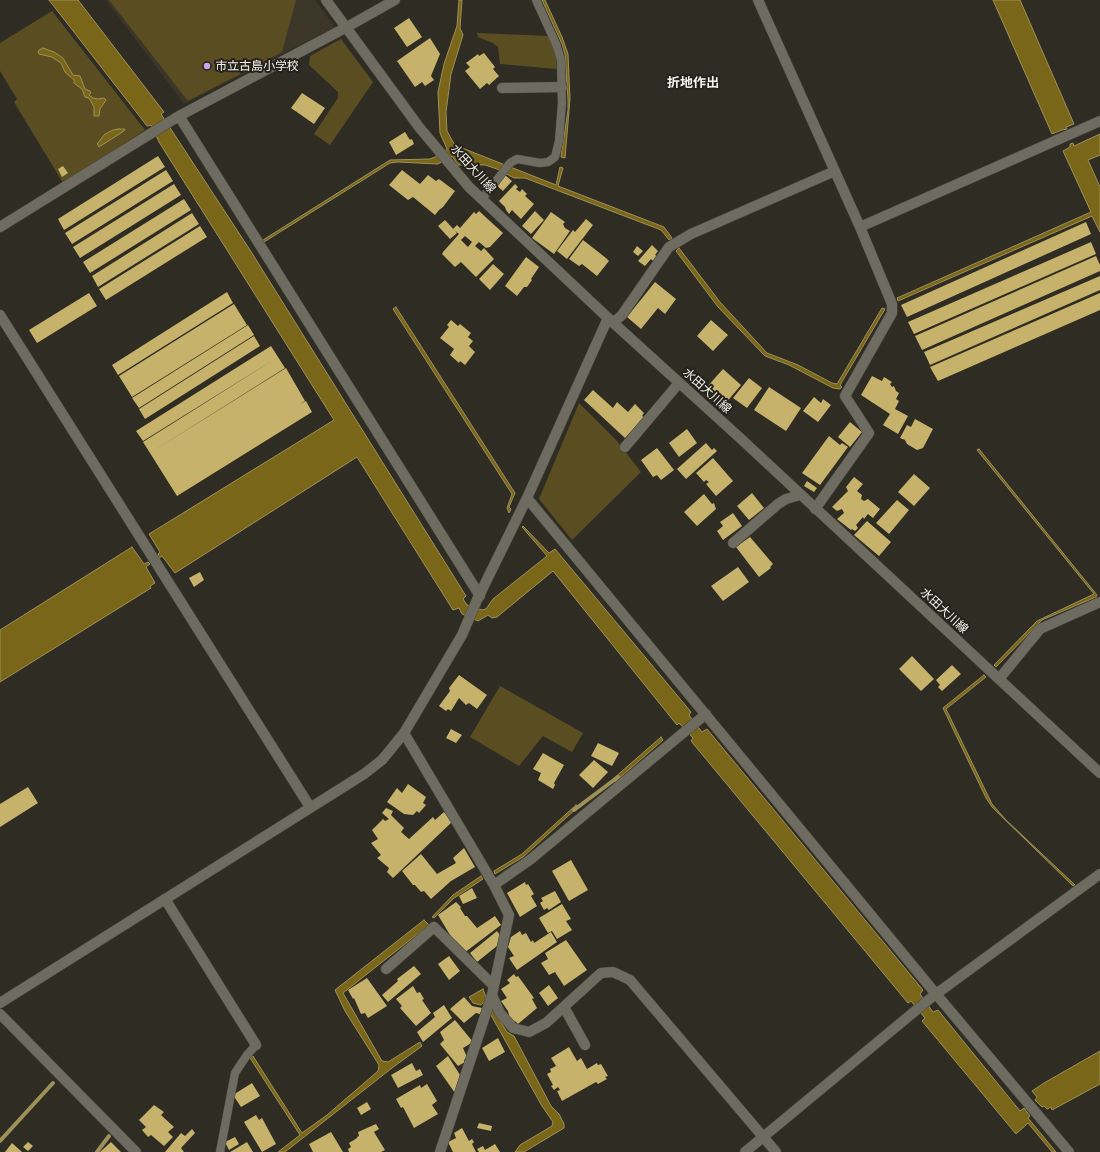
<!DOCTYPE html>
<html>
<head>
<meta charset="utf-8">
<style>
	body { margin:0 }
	canvas { display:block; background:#2e2c23 }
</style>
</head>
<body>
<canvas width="1100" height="1152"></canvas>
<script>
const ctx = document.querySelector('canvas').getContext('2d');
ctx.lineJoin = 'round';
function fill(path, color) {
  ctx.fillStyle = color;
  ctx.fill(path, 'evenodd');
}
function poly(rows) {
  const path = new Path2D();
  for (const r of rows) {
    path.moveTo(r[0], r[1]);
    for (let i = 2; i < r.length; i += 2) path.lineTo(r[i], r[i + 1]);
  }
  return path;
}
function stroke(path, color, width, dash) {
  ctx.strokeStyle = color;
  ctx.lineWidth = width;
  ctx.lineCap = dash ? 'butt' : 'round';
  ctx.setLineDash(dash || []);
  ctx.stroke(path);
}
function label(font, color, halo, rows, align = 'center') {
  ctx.font = font + ' Montserrat,"Noto Sans JP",sans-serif';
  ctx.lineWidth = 4;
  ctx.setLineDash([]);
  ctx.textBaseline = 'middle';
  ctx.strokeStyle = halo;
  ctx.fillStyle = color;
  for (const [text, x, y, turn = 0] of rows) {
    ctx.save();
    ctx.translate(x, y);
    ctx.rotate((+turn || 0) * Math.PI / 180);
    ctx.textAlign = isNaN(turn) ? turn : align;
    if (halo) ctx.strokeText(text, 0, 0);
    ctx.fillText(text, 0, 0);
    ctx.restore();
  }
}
const built = poly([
	[106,0,315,0,335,27,184,104]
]);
const green = poly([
	[109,0,296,0,282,52,188,101],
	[52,11,145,130,63,183,14,102,17,99,0,71,0,43],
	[477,33,549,36,556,55,557,69,500,64,498,47,493,43,478,37],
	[341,39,373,82,330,145,314,134,338,98,338,92,309,65,310,56],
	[579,403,617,441,641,472,572,540,539,499],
	[500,686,583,733,572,752,543,736,519,766,470,737]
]);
const water = poly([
	[49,0,78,0,164,112,161,114,250,250,466,596,463,599,467,605,482,610,486,609,493,599,547,556,522,527,523,526,549,553,555,549,691,712,689,715,702,732,707,729,923,990,920,994,933,1012,938,1010,1020,1111,1024,1108,1030,1116,1028,1118,1056,1152,1052,1152,1028,1123,1016,1134,922,1021,925,1018,911,1001,908,1003,691,741,693,738,679,723,677,725,553,571,497,617,492,618,488,615,478,621,462,614,459,608,453,610,357,457,175,573,162,556,159,558,158,554,160,552,149,534,334,420,159,142,151,125,147,126,49,0],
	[459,0,462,0,460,28,463,35,451,74,446,112,447,131,453,142,457,146,556,185,560,167,563,168,558,186,664,227,672,238,669,240,661,230,525,178,514,178,497,169,485,165,458,165,452,156,438,164,398,162,390,163,264,242,263,240,390,160,430,159,440,155,447,149,440,133,438,92,444,64,457,26,459,0],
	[542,0,545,0,562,37,568,54,570,99,565,158,561,157,568,110,568,99,565,54,562,44,542,0],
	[993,0,1020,0,1074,124,1066,127,1067,129,1062,130,1052,134,993,0],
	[43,48,54,52,63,58,73,75,80,76,85,89,90,91,91,93,89,95,93,98,98,99,104,98,106,100,100,109,99,116,94,116,94,107,89,98,85,97,82,89,74,83,74,80,65,72,61,63,52,57,39,54,38,52,39,50,43,48],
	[119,129,125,129,124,131,99,147,98,145,97,144,105,134,113,130,119,129],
	[1100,134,1100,155,1088,160,1100,187,1100,232,1092,216,898,301,897,298,1091,212,1063,151,1070,147,1070,144,1073,143,1074,146,1100,134],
	[679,248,720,302,767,353,798,365,832,383,837,384,882,308,885,309,840,385,842,387,840,389,833,388,789,365,765,356,718,307,676,251,679,248],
	[396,307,515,493,509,507,511,509,509,513,507,508,512,494,393,309,396,307],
	[979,449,1097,595,1096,597,1042,620,996,667,994,665,1037,621,1094,594,977,450,979,449],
	[132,547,144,564,148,562,150,564,146,567,155,583,150,586,151,588,0,682,0,630,132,547],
	[984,675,986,677,946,709,992,804,1006,820,1075,885,1073,886,992,807,986,798,943,708,984,675],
	[661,737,663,740,615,782,613,779,661,737],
	[576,805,578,807,523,857,495,874,494,871,522,854,576,805],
	[481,876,483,879,454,898,434,918,432,917,453,895,481,876],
	[424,920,429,925,343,993,382,1061,388,1062,420,1042,422,1046,392,1068,285,1152,278,1152,300,1135,250,1058,253,1056,302,1133,327,1115,378,1071,379,1065,345,1011,335,990,424,920],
	[483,989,487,1000,507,1032,514,1036,551,1106,559,1114,564,1124,564,1128,524,1152,515,1152,520,1145,552,1126,553,1122,542,1106,492,1017,483,1003,481,1005,473,1003,469,997,483,989],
	[1100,1051,1100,1084,1052,1110,1051,1107,1047,1109,1044,1106,1042,1107,1035,1100,1037,1097,1032,1091,1044,1083,1100,1051]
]);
const stream = poly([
	[574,810,618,777],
	[0,1141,53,1083],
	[97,1152,109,1136]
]);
const building = poly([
	[409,18,422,37,407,47,394,28],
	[430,38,440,54,431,76,434,80,425,86,422,82,415,87,397,61],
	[484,53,495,67,493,69,499,76,489,85,487,83,480,89,465,71,470,67,466,63,478,54,479,56],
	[302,93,325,108,314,124,291,108],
	[405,132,410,140,412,139,414,144,396,155,389,142],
	[158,156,165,167,64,230,58,219],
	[63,166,68,173,62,177,58,169],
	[166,170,173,181,72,244,65,233],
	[402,170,420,184,428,175,436,181,439,179,455,191,443,207,439,210,435,215,413,197,408,200,389,185],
	[505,175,512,181,503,191,497,186],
	[174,184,181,195,80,258,73,247],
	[515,184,518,187,516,189,520,192,522,189,527,194,525,196,534,204,521,219,512,210,509,214,506,210,505,207,499,201],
	[184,199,191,210,90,273,83,262],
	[479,211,503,233,490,247,486,248,479,242,475,246,481,251,484,248,494,259,476,277,461,262,455,267,442,254,443,252,459,234,453,229,457,225,460,228,474,212,476,214],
	[465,236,472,242,468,247,461,240],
	[535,211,544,220,531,234,522,226],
	[551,212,565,222,563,224,565,228,570,231,554,254,532,238],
	[192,213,199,224,98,287,92,276],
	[586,219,593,225,567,259,557,251,573,230,575,232],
	[445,220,457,233,450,239,438,226],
	[1086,222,1091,234,907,317,901,305],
	[200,226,207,237,106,300,99,289],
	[583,240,606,258,609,261,597,276,582,264,579,266,569,259],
	[1091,242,1096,254,914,334,908,322],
	[652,245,658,251,655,255,657,256,653,261,651,259,645,266,638,261],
	[637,246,643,251,638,256,633,252],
	[1096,256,1100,265,1100,271,922,350,915,336],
	[526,257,539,267,531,279,532,280,527,287,524,287,517,296,505,286],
	[493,264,504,274,490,290,479,279],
	[1100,276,1100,290,930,365,924,352],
	[655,282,676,299,665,314,658,308,641,329,627,317],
	[227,292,233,303,118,375,112,365],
	[89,293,97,306,37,343,29,330],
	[1100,293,1100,310,938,381,930,367],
	[234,304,247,325,132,397,119,376],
	[451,320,458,326,460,324,471,333,468,337,473,341,469,346,475,352,465,365,460,361,459,363,450,355,454,349,440,338,449,327,447,325],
	[711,320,728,335,713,351,697,336],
	[248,325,254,335,139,408,132,398],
	[254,336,260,346,145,419,139,409],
	[271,346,278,357,143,441,136,431],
	[278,357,285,368,150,453,143,442],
	[286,368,305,401,300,404,306,401,312,412,177,496,150,453],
	[723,369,741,385,725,404,706,388],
	[872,376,882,381,884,377,892,382,890,384,892,387,894,386,896,391,899,393,896,399,899,401,895,409,908,416,898,434,883,425,890,414,861,395],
	[749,378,762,388,747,408,733,398],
	[769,387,801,408,786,431,754,410],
	[593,390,613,408,617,402,628,412,635,404,644,413,642,416,644,417,625,438,584,400],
	[814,397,821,403,823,399,831,405,818,422,803,411],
	[915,419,933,429,923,448,917,450,907,444,905,440,900,438,907,425,911,427],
	[850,422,862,432,850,447,838,437],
	[687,429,697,443,679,457,669,443],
	[829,436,840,445,842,443,848,447,820,485,802,473],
	[706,443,712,450,714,448,717,451,686,479,677,469],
	[657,448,674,470,661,480,657,475,653,477,641,460],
	[713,458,733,481,716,496,706,484,709,482,706,480,704,482,696,473],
	[914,474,930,488,914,506,898,492],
	[854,477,863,484,857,491,862,495,861,499,864,501,868,499,880,509,873,518,868,514,864,519,863,517,856,525,858,528,855,531,852,529,851,530,837,519,844,513,842,509,837,511,832,507,848,491,846,487],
	[807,481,817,488,814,492,804,486],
	[752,493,764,508,749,520,737,506],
	[704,494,712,504,714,503,716,509,697,526,684,512],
	[897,500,909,510,889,534,876,523],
	[733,513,742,526,723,540,717,531,723,526,720,522],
	[867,521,891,542,879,556,854,535],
	[750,537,773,564,770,567,771,568,759,577,736,547],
	[738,567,749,582,723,601,711,586],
	[200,572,204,580,194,587,189,578],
	[912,656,934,679,921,691,899,669],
	[952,665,961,674,942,691,938,687,940,685,936,680],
	[459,675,487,695,477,709,469,703,466,705,459,698,451,711,448,709,446,711,439,706,450,691,449,688],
	[451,729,462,735,456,743,446,738],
	[598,743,619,753,612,766,591,756],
	[543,753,564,765,554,783,555,785,553,789,538,780,541,773,533,769],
	[594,760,608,772,593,788,579,775],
	[408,784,426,797,423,803,426,805,419,813,417,811,413,815,404,814,387,802,397,788,402,793],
	[28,787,38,803,0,827,0,804],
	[386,808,393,811,391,815,404,828,401,832,409,839,433,817,435,820,444,812,452,822,393,878,387,872,389,868,377,858,381,855,371,843,378,839,372,830,383,819,385,821,389,819,382,813],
	[464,848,475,867,451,881,431,899,424,891,421,892,415,885,413,885,402,871,421,854,437,874,456,863,453,858],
	[571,860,588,890,569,901,552,871],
	[525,882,526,885,528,884,534,894,531,896,537,906,520,917,507,893],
	[472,888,477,898,463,904,459,896],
	[555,891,561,902,549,910,547,908,544,910,540,903,543,901,541,898],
	[456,902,461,907,460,908,465,916,467,916,477,928,495,916,501,925,464,953,456,945,438,915],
	[562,904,571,919,566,921,572,930,557,939,552,931,548,933,539,918],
	[497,931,500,935,497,946,477,962,470,953],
	[520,931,522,935,526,933,531,942,533,940,534,943,551,932,557,942,517,970,509,958,514,956,508,947,511,937],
	[566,940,587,970,564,986,555,972,549,975,541,963,548,959,545,953],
	[449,956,460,971,449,980,438,964],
	[414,966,421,974,388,1002,382,995,398,981,397,979],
	[514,974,516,977,518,976,534,998,532,999,537,1008,518,1024,515,1021,513,1023,510,1019,508,1011,501,1001,507,998,501,989,510,983,507,980],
	[367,978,387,1006,368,1018,365,1013,361,1014,354,998,353,999,348,990],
	[549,985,558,998,548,1006,539,993],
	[413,986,417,993,420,992,424,999,422,1000,431,1013,416,1026,400,1008,402,1006,396,999],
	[464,997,472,1006,482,1008,480,1014,476,1013,464,1023,450,1009],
	[444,1005,452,1018,423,1042,417,1032,435,1017,433,1013],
	[455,1020,473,1042,463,1048,467,1057,464,1060,465,1062,458,1066,440,1044,444,1040,440,1032],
	[498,1038,505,1052,489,1061,482,1048],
	[569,1047,577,1061,581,1058,587,1069,597,1063,598,1065,601,1064,608,1076,605,1077,607,1079,598,1084,596,1082,562,1101,557,1091,560,1090,558,1087,554,1090,551,1086,553,1085,547,1074,551,1072,550,1069,556,1066,551,1058],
	[448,1056,460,1075,455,1093,436,1066],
	[412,1063,416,1071,420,1069,423,1075,398,1088,391,1075],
	[252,1083,260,1096,241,1107,233,1095],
	[427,1084,437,1101,432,1105,438,1114,414,1128,403,1107,401,1108,396,1099,420,1085,421,1088],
	[367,1102,371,1109,361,1115,357,1108],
	[154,1105,164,1112,161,1115,174,1127,168,1132,173,1137,164,1146,151,1135,148,1137,142,1130,146,1127,139,1120],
	[256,1115,259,1120,262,1118,276,1144,262,1152,244,1122],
	[479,1123,492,1126,491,1131,477,1128],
	[376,1124,379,1129,374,1132,385,1150,381,1152,349,1152,348,1149,351,1147,349,1143,357,1138,357,1137,359,1136,358,1132],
	[462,1128,469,1141,472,1139,474,1142,472,1144,476,1152,453,1152,448,1142,456,1138,454,1133],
	[192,1129,195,1133,181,1148,184,1152,165,1152,181,1133,185,1136],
	[331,1132,343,1152,313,1152,309,1144],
	[235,1137,239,1144,229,1150,225,1142],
	[28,1142,33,1146,28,1151,23,1147],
	[111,1142,121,1152,100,1152],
	[247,1142,253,1152,230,1152],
	[12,1143,22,1152,5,1152],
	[495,1144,500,1152,479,1152,477,1149,483,1146,485,1150]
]);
const service = poly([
	[482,199,510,163,517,159,540,163,548,162,555,157,559,141,562,103,561,60,556,44,536,0],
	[220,1152,235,1073,247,1055,256,1045]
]);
const minor = poly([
	[758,0,860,227,892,304,892,313,845,396,869,433,815,509],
	[502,88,562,87],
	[179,116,480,596],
	[0,227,179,116,347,27],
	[860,227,1100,121],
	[0,315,310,807],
	[613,323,622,315,669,247,691,234,835,171],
	[625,447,679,383],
	[527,498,936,994,1069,1152],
	[733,543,778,504,786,499,800,495],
	[999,679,1040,629,1100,602],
	[404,733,494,885,509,915,492,995,440,1152],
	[494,885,531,859,706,714],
	[165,899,256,1045],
	[386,969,434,927,494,986],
	[492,995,500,1013,513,1028,529,1032,546,1023,601,973,613,972,630,980,776,1152],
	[564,1007,585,1045],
	[0,1014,136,1152],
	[745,1152,932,997,1100,874]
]);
const tertiary = poly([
	[347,27,395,0],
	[0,1003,364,774,382,760,404,733,462,635,477,600,527,498,608,318]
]);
const secondary = poly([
	[326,0,419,127,469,187,608,318,739,437,1100,773]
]);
const markers = [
	[207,66,4,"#c7a6f0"]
];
const poiNames = [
	["市立古島小学校",215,66]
];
const streetNames = [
	["水田大川線",473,169,48],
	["水田大川線",707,391,42],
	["水田大川線",944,611,43]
];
const neighbourhoodNames = [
	["折地作出",693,83]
];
fill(built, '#3b3628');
fill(green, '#594d21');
fill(water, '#796619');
stroke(water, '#9e9059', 1);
stroke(stream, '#9e9059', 4);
fill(building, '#c6b26a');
stroke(service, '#4c4a42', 9);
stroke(minor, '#4c4a42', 11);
stroke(tertiary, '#4c4a42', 11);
stroke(secondary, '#4c4a42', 11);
stroke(service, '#6e6b61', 8);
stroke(minor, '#6e6b61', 10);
stroke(tertiary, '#6e6b61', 10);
stroke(secondary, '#6e6b61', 10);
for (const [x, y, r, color] of markers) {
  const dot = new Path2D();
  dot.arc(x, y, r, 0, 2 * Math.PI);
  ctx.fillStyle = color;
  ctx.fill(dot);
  stroke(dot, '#24221a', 1.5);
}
label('12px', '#f5f3ed', '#24221a', poiNames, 'left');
label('12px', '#f5f3ed', '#24221a', streetNames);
label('bold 13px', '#f5f3ed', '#24221a', neighbourhoodNames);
</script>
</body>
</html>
